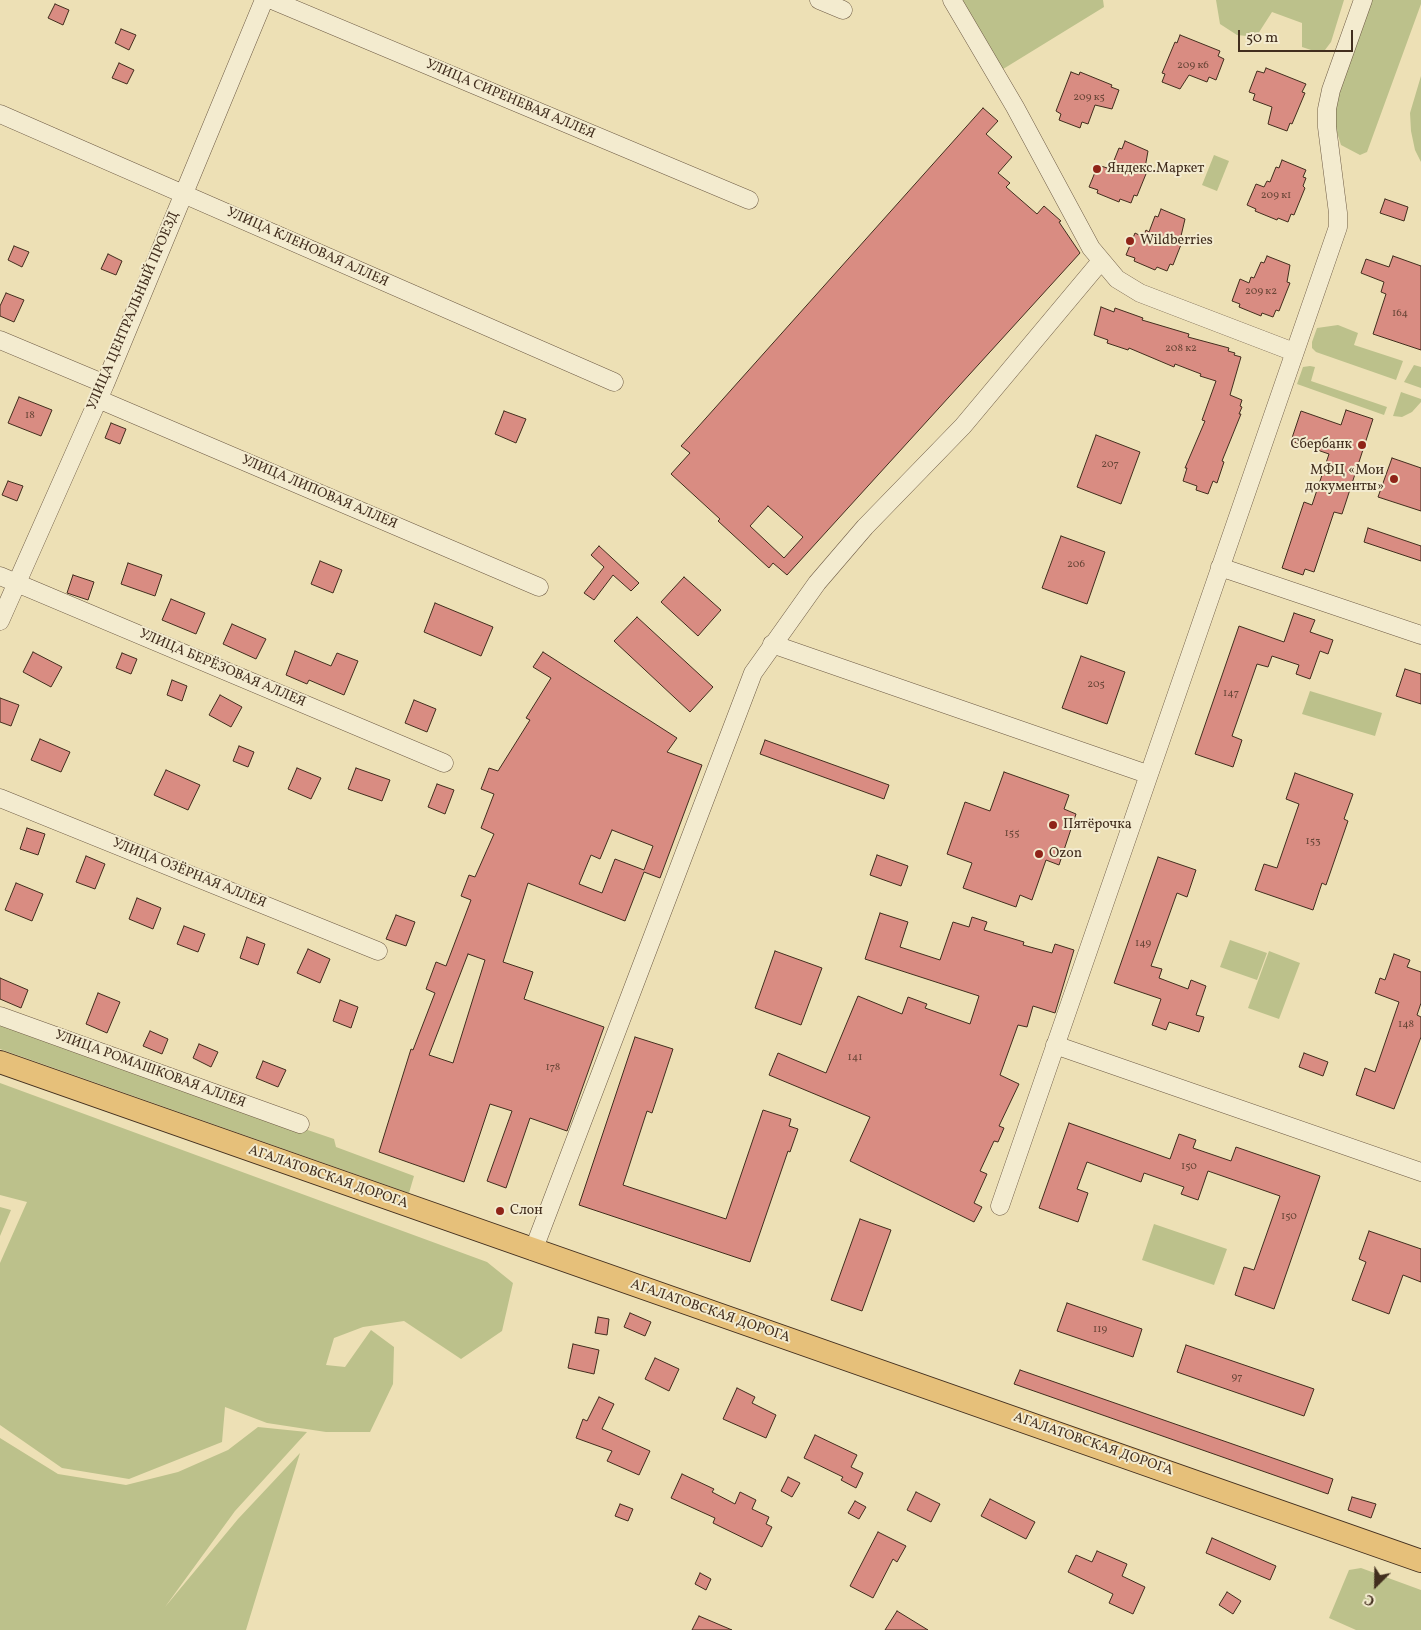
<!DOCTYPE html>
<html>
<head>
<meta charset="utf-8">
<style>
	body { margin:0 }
	#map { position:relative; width:1421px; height:1630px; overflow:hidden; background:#ede0b5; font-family:Vollkorn,serif }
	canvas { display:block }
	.north { position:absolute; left:1351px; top:1560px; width:50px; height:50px; -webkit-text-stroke:4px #f3ebcf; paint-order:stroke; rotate:203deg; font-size:14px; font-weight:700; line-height:20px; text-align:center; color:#422e1e }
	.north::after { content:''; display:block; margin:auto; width:18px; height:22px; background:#422e1e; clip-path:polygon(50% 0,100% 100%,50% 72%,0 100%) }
	.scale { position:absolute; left:1238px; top:30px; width:115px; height:22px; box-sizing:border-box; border:2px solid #422e1e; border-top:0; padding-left:6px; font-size:15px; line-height:18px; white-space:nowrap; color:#422e1e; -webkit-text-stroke:4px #f3ebcf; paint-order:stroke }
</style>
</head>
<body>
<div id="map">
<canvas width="1421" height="1630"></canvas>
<div class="north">С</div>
<div class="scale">50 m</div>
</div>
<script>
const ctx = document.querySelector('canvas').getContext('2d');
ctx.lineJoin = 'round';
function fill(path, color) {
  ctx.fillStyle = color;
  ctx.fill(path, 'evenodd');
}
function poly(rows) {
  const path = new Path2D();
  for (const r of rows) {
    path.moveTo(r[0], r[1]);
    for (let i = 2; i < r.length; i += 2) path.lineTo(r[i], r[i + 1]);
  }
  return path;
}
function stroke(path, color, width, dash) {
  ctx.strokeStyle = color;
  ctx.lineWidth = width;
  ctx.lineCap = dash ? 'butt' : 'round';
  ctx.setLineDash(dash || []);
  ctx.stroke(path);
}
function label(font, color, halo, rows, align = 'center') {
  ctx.font = font + ' Vollkorn,serif';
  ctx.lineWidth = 4;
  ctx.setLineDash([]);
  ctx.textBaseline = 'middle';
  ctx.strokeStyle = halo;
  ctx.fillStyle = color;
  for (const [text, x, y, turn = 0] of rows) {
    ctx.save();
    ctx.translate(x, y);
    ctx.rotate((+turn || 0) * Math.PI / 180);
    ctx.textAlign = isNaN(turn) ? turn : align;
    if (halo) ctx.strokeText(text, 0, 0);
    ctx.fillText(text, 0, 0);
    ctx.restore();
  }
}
const green = poly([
	[961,0,1103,0,1104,7,995,74],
	[1216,0,1344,0,1331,42,1325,50,1317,52,1302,47,1302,23,1272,12,1256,37,1237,35,1220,24],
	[1370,0,1421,0,1421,4,1367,152,1360,155,1341,145,1335,126,1335,102],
	[1421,76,1421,162,1415,150,1411,131,1410,113],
	[1214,155,1229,161,1217,191,1202,185],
	[1338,325,1358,333,1354,345,1403,361,1396,380,1316,352,1312,348,1312,342,1317,328],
	[1414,365,1421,367,1421,388,1404,382],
	[1310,366,1315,367,1311,381,1387,407,1384,415,1297,384,1303,367],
	[1401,392,1421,399,1421,402,1412,412,1402,417,1393,416],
	[1310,691,1382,713,1375,736,1302,714],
	[1230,940,1267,953,1257,980,1220,967],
	[1269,951,1300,963,1279,1019,1248,1008],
	[0,1025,334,1139,336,1147,414,1176,409,1193,0,1049],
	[0,1083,487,1262,513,1283,502,1331,461,1359,404,1321,363,1327,334,1338,326,1365,345,1367,371,1330,394,1347,393,1384,370,1432,326,1432,267,1423,225,1407,222,1442,129,1479,62,1468,0,1425,0,1263,27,1202,0,1195],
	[0,1207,11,1210,0,1236],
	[1154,1224,1227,1249,1214,1285,1142,1260],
	[258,1427,307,1432,235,1511,165,1607,238,1519,300,1453,246,1630,0,1630,0,1438,58,1474,126,1485,178,1472,228,1450],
	[1361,1568,1421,1590,1421,1630,1356,1630,1329,1618,1349,1570]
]);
const building = poly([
	[55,4,69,10,63,25,48,18,55,4],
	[121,29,136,35,129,50,115,43,121,29],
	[1180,35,1220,51,1218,56,1224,59,1216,80,1209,77,1207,82,1189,75,1180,89,1162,82,1165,74,1162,73,1175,42,1177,43,1180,35],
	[119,63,134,70,127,84,112,78,119,63],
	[1266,68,1306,84,1302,92,1305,93,1292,124,1290,123,1287,131,1268,124,1272,107,1253,100,1255,94,1249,92,1257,71,1264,73,1266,68],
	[1071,72,1079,75,1080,72,1112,85,1111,87,1119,90,1112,109,1095,105,1088,124,1082,122,1080,128,1059,120,1061,114,1056,111,1071,72],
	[983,108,998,121,986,134,1012,157,998,173,1010,183,1006,187,1037,214,1044,206,1061,221,1059,222,1080,253,787,575,773,563,769,568,718,521,720,519,671,474,690,453,681,446,983,108],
	[768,506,803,537,784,558,750,526,768,506],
	[1125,141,1148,151,1145,168,1148,169,1137,196,1134,195,1131,203,1120,199,1119,202,1097,193,1098,190,1089,187,1098,165,1107,168,1109,162,1113,163,1119,148,1122,149,1125,141],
	[1282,160,1306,170,1303,177,1306,178,1303,186,1305,188,1294,215,1291,214,1288,222,1278,218,1277,220,1255,211,1256,209,1247,205,1256,184,1264,187,1267,181,1270,182,1276,167,1279,168,1282,160],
	[1385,199,1408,207,1404,221,1380,213,1385,199],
	[1161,209,1185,219,1181,236,1184,237,1173,265,1170,264,1167,271,1157,267,1155,270,1134,261,1135,258,1126,255,1135,233,1143,237,1146,230,1149,232,1155,216,1158,217,1161,209],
	[14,246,29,252,22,267,8,260,14,246],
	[108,254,122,261,116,275,101,269,108,254],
	[1267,256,1290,265,1287,282,1290,283,1279,311,1276,310,1273,317,1262,313,1261,316,1239,307,1240,304,1232,301,1240,279,1249,283,1251,277,1254,278,1261,262,1264,263,1267,256],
	[1393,256,1421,266,1421,350,1373,334,1386,294,1381,292,1384,282,1361,273,1366,259,1389,267,1393,256],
	[6,293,24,300,14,322,0,316,0,306,6,293],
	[1101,307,1114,312,1115,308,1143,318,1142,320,1189,334,1188,337,1229,348,1228,351,1235,353,1234,355,1241,357,1230,395,1242,400,1240,406,1242,407,1239,414,1241,414,1222,461,1224,462,1217,483,1213,481,1208,494,1196,490,1197,486,1183,481,1187,468,1185,468,1205,421,1202,420,1216,381,1200,376,1201,374,1175,364,1174,367,1129,348,1128,350,1107,343,1108,340,1094,335,1101,307],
	[19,397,52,410,41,436,8,423,19,397],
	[1346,410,1373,419,1342,514,1334,512,1314,572,1305,569,1303,575,1282,568,1304,502,1312,505,1329,454,1291,441,1301,411,1341,425,1346,410],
	[504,411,526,419,516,443,495,434,504,411],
	[111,423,126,429,120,444,105,438,111,423],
	[1096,435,1140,452,1121,504,1077,487,1096,435],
	[1392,458,1421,468,1421,511,1378,497,1392,458],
	[8,481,23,486,17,501,2,495,8,481],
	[1368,528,1421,546,1421,561,1364,542,1368,528],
	[1061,536,1105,552,1087,604,1042,588,1061,536],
	[599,546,639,583,631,591,613,575,594,600,584,593,604,567,591,555,599,546],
	[320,561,342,570,333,593,311,584,320,561],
	[128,563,162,575,155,596,121,584,128,563],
	[73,575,94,582,88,600,67,593,73,575],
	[684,577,721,610,698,636,661,602,684,577],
	[171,599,205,613,196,634,162,620,171,599],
	[435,603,493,627,481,656,424,632,435,603],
	[1294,613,1315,620,1310,632,1333,640,1328,654,1320,651,1310,679,1296,674,1299,665,1272,656,1268,667,1257,664,1232,736,1242,740,1233,767,1195,754,1239,626,1284,642,1294,613],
	[637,617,713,687,690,712,614,641,637,617],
	[232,624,266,639,256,659,223,644,232,624],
	[295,651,331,666,337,653,358,661,344,695,309,680,307,684,286,675,295,651],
	[33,652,62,667,51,687,23,672,33,652],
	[543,652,677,738,667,752,702,765,660,878,644,872,625,921,528,883,503,962,533,972,524,999,604,1027,567,1131,530,1118,506,1188,487,1181,512,1111,490,1104,464,1182,379,1152,411,1049,413,1050,435,993,426,989,436,962,446,966,471,900,461,896,469,875,475,877,494,834,481,828,494,794,481,789,489,768,498,771,530,720,526,718,551,678,533,667,543,652],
	[612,830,653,846,644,870,615,859,602,893,579,884,591,855,600,859,612,830],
	[468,954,485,960,453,1063,429,1055,468,954],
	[122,653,137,659,131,674,116,668,122,653],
	[1081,656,1125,672,1107,724,1062,708,1081,656],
	[1405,669,1421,674,1421,704,1396,696,1405,669],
	[172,680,187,686,182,701,167,695,172,680],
	[220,695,242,707,231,727,209,715,220,695],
	[0,698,19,705,11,726,0,722,0,698],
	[414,700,436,709,427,732,405,723,414,700],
	[40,739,70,752,61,772,31,760,40,739],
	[765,740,889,785,884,799,760,754,765,740],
	[239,746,254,752,248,767,233,761,239,746],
	[297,768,321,778,311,799,288,789,297,768],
	[356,768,390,780,382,801,348,789,356,768],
	[166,770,200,785,188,810,154,795,166,770],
	[1004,772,1069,795,1064,809,1076,814,1059,865,1046,860,1032,900,1020,895,1016,907,963,888,972,863,947,854,965,802,990,811,1004,772],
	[1295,773,1353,794,1344,819,1348,821,1326,885,1322,883,1313,910,1255,890,1264,864,1277,868,1299,804,1286,799,1295,773],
	[437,784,454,790,445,814,428,807,437,784],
	[27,828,45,834,38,855,20,849,27,828],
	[877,855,908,866,901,886,870,875,877,855],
	[86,856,105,864,95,889,76,882,86,856],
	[1158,857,1196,870,1187,897,1177,893,1151,966,1162,969,1159,978,1188,989,1191,980,1206,986,1196,1015,1204,1017,1199,1032,1169,1022,1166,1030,1152,1025,1161,999,1114,983,1158,857],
	[16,883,43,894,32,921,5,910,16,883],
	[137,898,161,908,153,929,129,919,137,898],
	[880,913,908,922,900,947,940,960,953,922,969,927,972,917,987,922,984,930,1024,942,1023,945,1052,953,1055,944,1074,950,1055,1013,1033,1006,1027,1027,1018,1025,1000,1075,1019,1084,999,1126,1004,1128,998,1142,994,1141,980,1171,987,1174,974,1203,982,1207,974,1222,850,1161,870,1117,769,1075,778,1053,826,1073,858,996,902,1014,908,997,927,1004,925,1008,970,1024,979,996,865,959,880,913],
	[396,915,415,922,406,946,386,939,396,915],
	[184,926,205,934,198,952,177,944,184,926],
	[247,937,265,944,258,965,240,958,247,937],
	[308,949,330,959,320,983,297,973,308,949],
	[775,951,822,968,801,1025,755,1008,775,951],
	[1394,954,1410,960,1407,967,1421,972,1421,1003,1417,1015,1421,1017,1421,1037,1394,1109,1356,1095,1365,1068,1375,1072,1399,1002,1375,993,1380,978,1385,980,1394,954],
	[0,978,28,990,21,1008,0,999,0,978],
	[98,993,120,1002,107,1033,86,1024,98,993],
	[340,1000,358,1007,351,1028,333,1021,340,1000],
	[150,1031,168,1039,162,1054,143,1046,150,1031],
	[635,1037,673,1049,652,1113,647,1111,623,1185,726,1219,763,1110,791,1119,789,1126,798,1129,790,1152,788,1151,750,1262,579,1205,635,1037],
	[199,1044,218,1052,211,1067,193,1058,199,1044],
	[1304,1053,1328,1062,1323,1076,1299,1067,1304,1053],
	[263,1061,286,1070,278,1087,256,1078,263,1061],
	[1069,1123,1170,1159,1179,1134,1196,1140,1193,1148,1231,1161,1236,1147,1320,1176,1274,1309,1235,1295,1244,1267,1254,1270,1280,1196,1208,1171,1198,1200,1181,1194,1184,1187,1144,1173,1141,1182,1087,1162,1077,1189,1088,1193,1078,1222,1039,1208,1069,1123],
	[860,1219,891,1230,862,1311,831,1300,860,1219],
	[1369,1231,1421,1249,1421,1282,1403,1275,1389,1314,1352,1300,1366,1262,1359,1259,1369,1231],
	[1067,1303,1142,1329,1133,1357,1057,1331,1067,1303],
	[630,1313,651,1322,645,1336,624,1327,630,1313],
	[598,1317,609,1319,607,1335,595,1333,598,1317],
	[573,1344,599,1350,594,1374,568,1368,573,1344],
	[1186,1345,1314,1389,1304,1416,1177,1372,1186,1345],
	[655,1358,679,1369,669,1391,645,1379,655,1358],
	[1020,1370,1333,1479,1328,1494,1014,1384,1020,1370],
	[737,1388,755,1397,752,1403,776,1415,766,1438,723,1419,737,1388],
	[599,1397,614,1404,602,1429,650,1451,639,1475,607,1461,612,1451,576,1438,583,1419,587,1421,599,1397],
	[815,1435,857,1455,851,1467,863,1473,856,1488,841,1480,843,1477,804,1458,815,1435],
	[682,1474,714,1489,712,1492,735,1504,740,1492,756,1500,752,1509,769,1517,766,1524,772,1527,762,1547,713,1523,715,1518,671,1498,682,1474],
	[788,1477,800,1483,792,1497,781,1491,788,1477],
	[916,1492,940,1504,931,1522,907,1510,916,1492],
	[1352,1497,1376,1504,1371,1518,1348,1510,1352,1497],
	[990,1499,1035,1522,1026,1539,981,1516,990,1499],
	[855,1501,866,1507,859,1519,848,1513,855,1501],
	[620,1504,633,1509,628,1521,615,1516,620,1504],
	[878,1532,906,1546,897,1562,893,1559,873,1598,850,1586,878,1532],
	[1212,1538,1276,1566,1270,1580,1206,1553,1212,1538],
	[1097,1551,1127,1564,1122,1576,1145,1587,1133,1614,1109,1603,1113,1594,1068,1572,1076,1555,1092,1562,1097,1551],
	[700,1573,711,1579,706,1590,695,1584,700,1573],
	[1227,1592,1241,1601,1233,1614,1219,1605,1227,1592],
	[897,1611,928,1630,885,1630,897,1611],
	[699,1616,732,1630,692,1630,699,1616]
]);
const minor = poly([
	[272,0,749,200],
	[819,0,843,10],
	[952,0,1015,107,1091,248,1117,279,1140,293,1294,352],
	[0,114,614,382],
	[0,340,105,384],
	[98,399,539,587],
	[1220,567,1421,635],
	[0,576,444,763],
	[0,621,105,384,264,0],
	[772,644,1147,774],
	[0,798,378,951],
	[0,1016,300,1124],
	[1055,1045,1421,1172],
	[1000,1206,1338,227,1338,213,1327,127,1327,109,1331,90,1363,0],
	[533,1251,753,673,817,583,865,527,963,426,1101,261]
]);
const major = poly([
	[0,1062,1421,1561]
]);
const markers = [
	[1097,169,5,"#8f2418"],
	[1130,241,5,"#8f2418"],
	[1362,445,5,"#8f2418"],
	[1394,479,5,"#8f2418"],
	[1053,825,5,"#8f2418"],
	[1039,854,5,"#8f2418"],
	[500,1211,5,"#8f2418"]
];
const numberNames = [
	["209 к6",1193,66],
	["209 к5",1089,98],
	["209 к1",1276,196],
	["209 к2",1261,292],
	["164",1400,314],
	["208 к2",1181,349],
	["18",30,416],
	["207",1110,465],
	["206",1076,565],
	["205",1096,685],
	["147",1231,694],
	["155",1012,834],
	["153",1313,842],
	["149",1143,944],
	["148",1406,1025],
	["141",855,1058],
	["178",553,1068],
	["150",1189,1167],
	["150",1289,1217],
	["119",1100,1330],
	["97",1237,1378]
];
const streetNames = [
	["УЛИЦА СИРЕНЕВАЯ АЛЛЕЯ",510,100,23],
	["УЛИЦА КЛЕНОВАЯ АЛЛЕЯ",307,248,24],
	["УЛИЦА ЦЕНТРАЛЬНЫЙ ПРОЕЗД",134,311,-67],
	["УЛИЦА ЛИПОВАЯ АЛЛЕЯ",319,493,23],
	["УЛИЦА БЕРЁЗОВАЯ АЛЛЕЯ",222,669,23],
	["УЛИЦА ОЗЁРНАЯ АЛЛЕЯ",189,874,22],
	["УЛИЦА РОМАШКОВАЯ АЛЛЕЯ",150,1070,20],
	["АГАЛАТОВСКАЯ ДОРОГА",328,1178,19],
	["АГАЛАТОВСКАЯ ДОРОГА",710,1312,19],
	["АГАЛАТОВСКАЯ ДОРОГА",1093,1445,19]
];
const poiNames = [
	["Яндекс.Маркет",1107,169],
	["Wildberries",1140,241],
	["Сбербанк",1352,445,"right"],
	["МФЦ «Мои",1384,471,"right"],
	["документы»",1384,487,"right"],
	["Пятёрочка",1063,825],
	["Ozon",1049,854],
	["Слон",510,1211]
];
fill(green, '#bcc18b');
fill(building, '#d98c82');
stroke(building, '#422e1e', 1);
stroke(minor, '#6d5a44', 19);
stroke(major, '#422e1e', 24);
stroke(minor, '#f3ebcf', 18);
stroke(major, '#e6c07a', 22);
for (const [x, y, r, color] of markers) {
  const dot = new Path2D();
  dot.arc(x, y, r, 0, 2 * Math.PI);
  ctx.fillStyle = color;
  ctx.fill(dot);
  stroke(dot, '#f3ebcf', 2);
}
label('11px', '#684637', null, numberNames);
label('14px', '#422e1e', '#f3ebcf', streetNames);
label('14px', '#422e1e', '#f3ebcf', poiNames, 'left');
</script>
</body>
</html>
